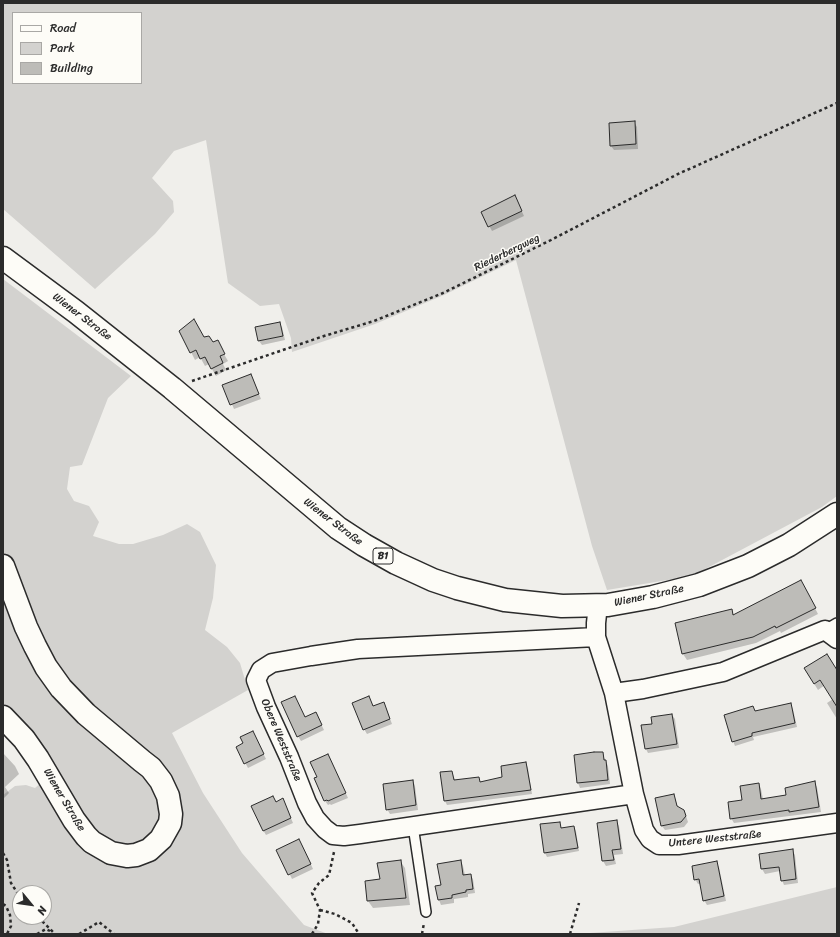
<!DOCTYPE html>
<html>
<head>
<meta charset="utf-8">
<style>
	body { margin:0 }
	#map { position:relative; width:840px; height:937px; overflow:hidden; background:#f0efeb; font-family:Sriracha,sans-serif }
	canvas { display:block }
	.frame { position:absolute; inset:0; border:4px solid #2b2b2b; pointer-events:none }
	.legend { position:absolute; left:12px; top:12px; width:130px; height:72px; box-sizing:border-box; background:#fdfcf7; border:1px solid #a9a8a5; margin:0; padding:5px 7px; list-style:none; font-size:12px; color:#2b2b2b }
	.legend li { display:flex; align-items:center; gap:8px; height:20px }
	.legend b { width:20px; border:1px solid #a9a8a5 }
	.north { position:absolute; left:12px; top:885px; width:40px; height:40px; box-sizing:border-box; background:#fdfcf7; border:1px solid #a9a8a5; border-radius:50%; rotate:119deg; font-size:11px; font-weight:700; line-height:16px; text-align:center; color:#2b2b2b }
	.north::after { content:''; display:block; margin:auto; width:14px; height:18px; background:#2b2b2b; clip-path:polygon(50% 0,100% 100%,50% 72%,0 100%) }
</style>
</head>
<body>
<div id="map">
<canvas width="840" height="937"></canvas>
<div class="frame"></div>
<ul class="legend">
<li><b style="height:5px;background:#fdfcf7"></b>Road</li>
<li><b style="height:11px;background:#d3d2cf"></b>Park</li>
<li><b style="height:11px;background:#bdbcb8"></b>Building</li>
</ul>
<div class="north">N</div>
</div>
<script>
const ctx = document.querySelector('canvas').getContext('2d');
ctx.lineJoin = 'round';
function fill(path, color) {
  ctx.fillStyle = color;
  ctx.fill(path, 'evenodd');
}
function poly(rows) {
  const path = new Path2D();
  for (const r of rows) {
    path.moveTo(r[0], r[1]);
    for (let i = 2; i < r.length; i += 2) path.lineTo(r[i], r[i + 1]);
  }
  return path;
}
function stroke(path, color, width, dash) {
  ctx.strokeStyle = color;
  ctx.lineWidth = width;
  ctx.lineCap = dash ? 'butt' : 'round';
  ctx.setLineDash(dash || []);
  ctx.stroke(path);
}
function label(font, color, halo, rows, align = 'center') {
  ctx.font = font + ' Sriracha,sans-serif';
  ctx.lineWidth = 3;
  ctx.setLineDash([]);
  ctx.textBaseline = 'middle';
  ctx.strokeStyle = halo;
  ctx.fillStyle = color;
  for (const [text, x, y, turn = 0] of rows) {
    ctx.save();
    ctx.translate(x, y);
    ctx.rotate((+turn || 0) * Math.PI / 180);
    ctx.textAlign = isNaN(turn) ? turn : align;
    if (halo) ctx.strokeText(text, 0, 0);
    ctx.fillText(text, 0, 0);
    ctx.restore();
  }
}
const green = poly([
	[3,3,837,3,837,496,822,507,692,576,607,590,592,546,516,260,444,295,375,324,292,352,291,338,279,304,260,306,228,283,206,140,174,151,152,178,173,201,174,212,155,234,95,289,3,209],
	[13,13,141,13,141,83,13,83],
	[3,279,131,376,108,398,82,465,70,467,67,489,74,501,89,506,99,522,93,536,119,544,133,544,163,535,187,524,200,532,216,565,213,598,205,630,227,647,240,663,248,690,172,733,203,793,242,853,304,925,328,934,3,934,3,795,15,786,26,785,35,788,43,781,3,725],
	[20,893,44,893,44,917,20,917],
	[837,887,837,934,576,934,674,927]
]);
const shadow = poly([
	[634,122,637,127,638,149,614,150,611,146],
	[517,201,524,216,492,231,482,212],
	[279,323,282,327,285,340,262,345,259,341,256,328],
	[204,338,221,349,228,361,223,364,226,370,216,376,209,364,205,366,200,357,195,360,191,352],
	[253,379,261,399,234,409,224,385],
	[804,587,818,614,781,633,780,631,756,643,687,660,683,654,676,623,731,610,734,615],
	[805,669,837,672,837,719,827,703,833,699,825,685,818,690],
	[369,697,373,707,386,708,392,724,367,734,364,729],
	[791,704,793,709,797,727,753,737,754,740,735,746,733,741,755,712],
	[672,715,675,719,679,748,648,753,646,749,653,725],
	[305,718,318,718,324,730,301,741,298,736],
	[255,737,266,759,248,768,237,747],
	[3,753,15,766,19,774,5,787,9,793,3,799],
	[602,753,608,766,610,784,580,788,578,783],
	[330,759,348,798,331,805,330,804,328,805,325,801,318,778],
	[526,763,528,768,532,794,447,805,445,801,441,773,452,772,455,780,478,778,481,783,503,778],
	[413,781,415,786,418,810,390,814,387,809],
	[814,782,817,787,821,812,734,823,731,818,743,801,759,784,761,789,763,799,787,795],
	[674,795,678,808,684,810,688,822,684,827,665,830,662,826],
	[285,804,293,823,266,835,263,830],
	[616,821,619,826,623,854,614,855,616,864,606,866,603,861,598,824],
	[559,823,562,829,574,827,576,831,579,851,547,857,545,853],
	[302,845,313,869,292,879,278,850],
	[792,850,795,855,798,883,784,885,782,880,780,871,765,874,762,869,760,855],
	[400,861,405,868,410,905,373,908,368,901,366,882,381,880],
	[461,861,463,866,465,875,470,875,473,879,475,893,468,894,468,897,454,899,454,903,441,905,439,900,437,887,442,886],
	[716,862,719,867,726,901,707,905,704,900,701,883,698,884,695,879]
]);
const building = poly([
	[635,121,636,144,610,146,609,123,635,121],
	[515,195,522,211,488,227,481,212,515,195],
	[194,319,204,337,209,336,213,342,218,340,225,354,220,356,223,363,211,369,205,357,200,359,196,350,190,353,179,331,194,319],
	[280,322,283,336,258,341,255,327,280,322],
	[251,374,259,394,230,405,222,385,251,374],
	[801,580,816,608,776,628,775,626,753,637,682,654,675,623,732,609,733,615,801,580],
	[827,654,837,670,837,707,820,680,814,684,804,668,827,654],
	[295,696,305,717,316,712,322,725,297,737,281,702,295,696],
	[369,696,373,706,384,702,390,719,363,730,352,703,369,696],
	[791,703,795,723,752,733,752,736,732,742,724,715,753,706,755,711,791,703],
	[672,714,677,744,645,749,641,725,652,724,651,717,672,714],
	[253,731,264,754,244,764,236,747,243,743,240,737,253,731],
	[594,752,603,752,604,760,606,760,608,780,577,783,574,755,594,752],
	[328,754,346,793,328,801,327,800,324,801,314,778,317,777,310,762,328,754],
	[526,762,531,790,444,801,440,772,452,771,454,780,479,777,480,782,502,777,501,766,526,762],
	[413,780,416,805,386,810,383,784,413,780],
	[815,781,819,807,789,812,789,810,730,819,728,802,742,800,740,786,759,783,761,799,786,795,785,788,815,781],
	[674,794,677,806,684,810,686,816,681,822,661,826,655,798,674,794],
	[273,796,276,802,283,798,291,818,263,831,251,806,273,796],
	[617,820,621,849,612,850,614,860,602,861,597,823,617,820],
	[560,822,561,828,574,826,578,848,544,853,540,824,560,822],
	[299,839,311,864,288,875,276,850,299,839],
	[793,849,796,879,781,881,779,867,761,869,759,854,793,849],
	[401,860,406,898,367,901,365,881,380,879,377,863,401,860],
	[461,860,463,875,471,874,473,889,466,890,466,892,452,895,452,898,438,900,435,886,441,885,437,864,461,860],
	[717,861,724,896,703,901,699,879,694,880,692,866,717,861]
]);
const path = poly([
	[192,381,324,336,374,321,443,293,551,240,678,174,837,103],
	[3,853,7,860,11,883,20,897],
	[3,904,6,906,10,915,11,926,7,934],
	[320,910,335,914,352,923,359,934],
	[38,917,55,934],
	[37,934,46,929,50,931],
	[79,934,99,922,114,934],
	[312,934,318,924,320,910,312,893,319,883,329,875,334,852],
	[422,934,424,923],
	[570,934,579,903]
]);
const service = poly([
	[825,630,837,623],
	[413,826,426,912]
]);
const minor = poly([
	[598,605,596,623,596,637,614,693,643,689,723,672,825,630,837,639],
	[596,637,358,649,311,656,272,663,261,670,256,680,266,707,289,757,307,803,315,818,325,829,333,835,344,836,360,834,634,794],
	[614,693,634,794,644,830,650,839,659,845,678,845,837,823]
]);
const primary = poly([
	[3,258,76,312,172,388,338,528,364,545,396,563,433,580,457,588,505,600,562,606,608,605,653,597,699,585,748,566,789,545,837,514],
	[3,566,26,627,35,646,46,667,61,688,86,714,142,761,151,768,161,781,168,796,171,814,170,823,161,839,149,850,136,855,127,856,111,853,92,842,86,836,74,820,38,759,24,739,3,717]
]);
const shields = [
	[383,556,20]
];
const shieldNames = [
	["B1",383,556]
];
const streetNames = [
	["Riederbergweg",507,253,-26],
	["Wiener Straße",82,317,37],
	["Wiener Straße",333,522,37],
	["Wiener Straße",649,596,-12],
	["Obere Weststraße",281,740,67],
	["Wiener Straße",64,800,59],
	["Untere Weststraße",715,839,-6]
];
fill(green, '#d3d2cf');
fill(shadow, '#0003');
fill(building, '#bdbcb8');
stroke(building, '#2b2b2b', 1);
stroke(service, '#2b2b2b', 12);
stroke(minor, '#2b2b2b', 21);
stroke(primary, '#2b2b2b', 25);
stroke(path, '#2b2b2b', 2.5, [3, 3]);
stroke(service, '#fdfcf7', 9);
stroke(minor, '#fdfcf7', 18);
stroke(primary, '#fdfcf7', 22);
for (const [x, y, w] of shields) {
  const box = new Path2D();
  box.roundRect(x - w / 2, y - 8, w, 16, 3);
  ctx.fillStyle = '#fdfcf7';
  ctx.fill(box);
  stroke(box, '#2b2b2b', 1);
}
label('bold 10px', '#2b2b2b', null, shieldNames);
label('11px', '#2b2b2b', '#fdfcf7', streetNames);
</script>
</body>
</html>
